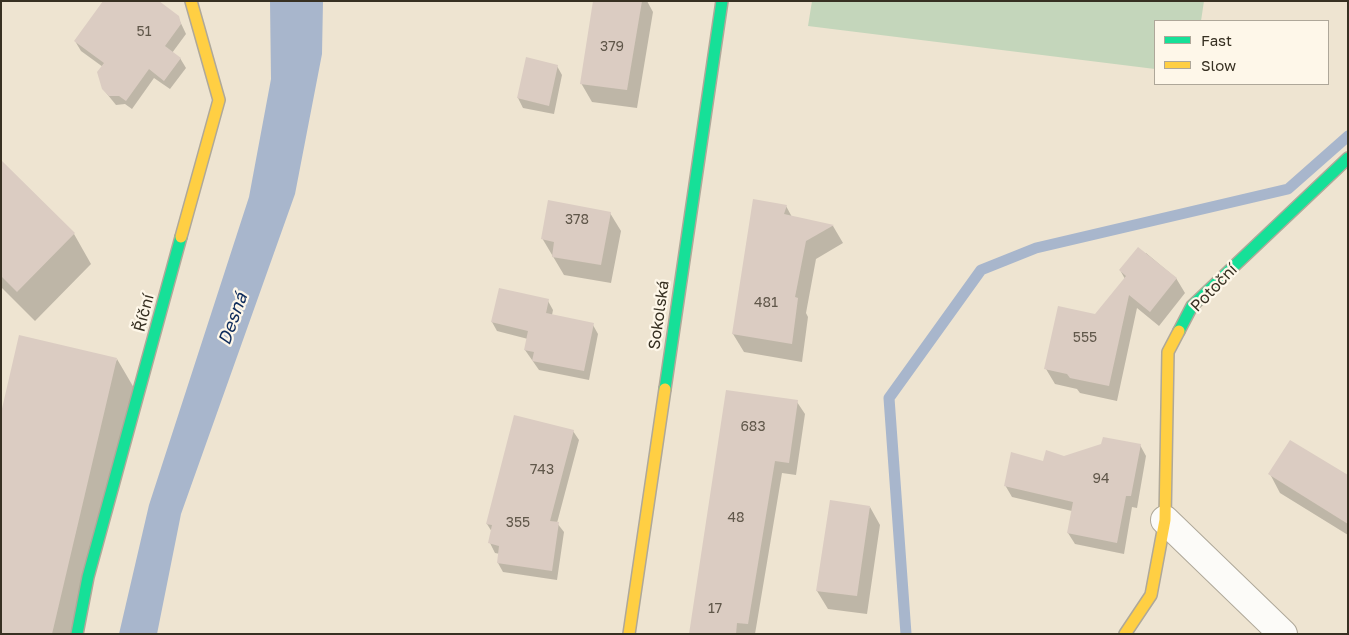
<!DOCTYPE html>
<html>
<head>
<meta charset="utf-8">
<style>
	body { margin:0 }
	#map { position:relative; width:1349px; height:635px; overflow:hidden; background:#eee4d1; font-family:"Golos Text",sans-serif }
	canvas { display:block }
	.frame { position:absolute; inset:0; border:2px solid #373022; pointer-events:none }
	.legend { position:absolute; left:1154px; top:20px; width:175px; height:65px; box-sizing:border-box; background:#fef7e9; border:1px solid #aea799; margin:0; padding:6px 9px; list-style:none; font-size:15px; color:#373022 }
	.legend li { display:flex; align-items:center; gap:10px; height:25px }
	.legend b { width:25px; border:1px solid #aea799 }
</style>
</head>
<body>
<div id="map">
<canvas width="1349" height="635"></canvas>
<div class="frame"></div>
<ul class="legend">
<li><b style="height:6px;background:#16e098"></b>Fast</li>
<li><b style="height:6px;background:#ffcf43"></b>Slow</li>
</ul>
</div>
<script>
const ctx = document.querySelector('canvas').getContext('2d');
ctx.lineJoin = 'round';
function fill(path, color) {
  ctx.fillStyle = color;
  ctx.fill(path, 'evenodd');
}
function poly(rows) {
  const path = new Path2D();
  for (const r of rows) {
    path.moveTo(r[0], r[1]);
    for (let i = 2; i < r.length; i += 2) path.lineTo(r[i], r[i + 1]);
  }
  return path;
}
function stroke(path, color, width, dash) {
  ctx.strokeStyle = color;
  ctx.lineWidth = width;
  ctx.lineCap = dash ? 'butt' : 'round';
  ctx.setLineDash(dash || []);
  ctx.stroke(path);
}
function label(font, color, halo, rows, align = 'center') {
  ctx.font = font + ' "Golos Text",sans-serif';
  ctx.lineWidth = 4.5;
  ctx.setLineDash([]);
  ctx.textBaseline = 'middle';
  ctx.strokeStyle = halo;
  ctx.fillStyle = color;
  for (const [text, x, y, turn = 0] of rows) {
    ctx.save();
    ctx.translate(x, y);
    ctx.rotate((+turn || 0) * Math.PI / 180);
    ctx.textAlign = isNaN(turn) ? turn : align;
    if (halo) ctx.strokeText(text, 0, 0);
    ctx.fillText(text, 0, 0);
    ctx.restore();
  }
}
const green = poly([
	[812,1,1204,1,1201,21,1155,21,1155,69,808,26]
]);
const water = poly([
	[270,1,323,1,322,54,295,194,181,514,157,634,119,634,149,505,249,197,271,79]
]);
const shadow = poly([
	[594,1,647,1,653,12,637,108,592,102,581,83],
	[178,17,186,34,172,53,180,58,186,68,170,89,154,78,132,109,125,104,116,105,103,89,103,67,81,51,75,41],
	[557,66,562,75,554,114,523,108,518,98],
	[1,161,74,234,91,264,35,321,1,287],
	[754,200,786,206,792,217,833,226,843,243,816,259,806,313,808,317,802,362,744,352,733,334],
	[610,213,621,231,611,283,564,275,542,238],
	[1146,253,1176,278,1185,293,1159,326,1137,308,1117,401,1080,393,1077,389,1055,384,1046,369,1096,316,1125,279,1120,270],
	[548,301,553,310,552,315,593,325,598,334,589,380,539,370,525,350,528,339,497,331,492,322],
	[117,359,134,388,76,634,1,634],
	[797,402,805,414,796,475,782,473,755,634,691,634],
	[573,431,579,440,557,523,564,532,557,580,503,572,498,563,500,554,495,553,490,543,492,532,487,524],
	[1140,445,1146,456,1137,508,1132,507,1124,554,1075,544,1068,533,1072,511,1012,497,1005,485,1044,462],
	[1270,474,1348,477,1348,535,1280,493],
	[870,507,880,525,867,614,828,609,817,591]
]);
const stream = poly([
	[906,634,889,398,981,270,1036,248,1288,189,1348,136]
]);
const building = poly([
	[103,1,159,1,179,16,181,24,165,46,181,58,164,81,149,69,126,101,119,96,109,96,102,89,97,72,104,63,74,41],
	[593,1,642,1,627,90,580,84],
	[526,57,558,65,549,106,517,98],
	[1,160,75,233,17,292,1,276],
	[753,199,787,205,784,214,834,225,806,241,795,297,798,298,792,344,732,334],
	[548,200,611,212,601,265,552,257,554,242,541,239],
	[1138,247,1177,278,1150,312,1129,295,1109,386,1070,378,1067,374,1044,369,1058,306,1095,314,1126,276,1119,270],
	[499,288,549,299,546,313,594,323,584,371,532,361,534,352,524,350,528,331,491,322],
	[19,335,117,358,52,634,1,634,1,413],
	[726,390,798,400,789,463,775,461,748,624,737,623,736,634,689,634],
	[514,415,574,430,550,521,559,522,552,571,497,563,499,546,488,543,492,525,486,524],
	[1103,437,1141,444,1131,496,1126,496,1117,543,1067,533,1073,502,1004,486,1011,452,1043,461,1046,450,1064,456,1101,444],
	[1290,440,1348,475,1348,524,1268,474],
	[830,500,870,506,857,596,816,591]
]);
const street = poly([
	[1165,520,1283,634]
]);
const fast = poly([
	[1179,331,1192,306,1348,158],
	[665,389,722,1],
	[77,634,88,577,181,237]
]);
const slow = poly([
	[181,237,219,100,191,1],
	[629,634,665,389],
	[1125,634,1151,595,1165,520,1168,352,1179,331]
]);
const numberNames = [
	["51",144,32],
	["379",612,47],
	["378",577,220],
	["481",766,303],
	["555",1085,338],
	["683",753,427],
	["743",542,470],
	["94",1101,479],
	["48",736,518],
	["355",518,523],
	["17",715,609]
];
const streetNames = [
	["Potoční",1214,288,-46],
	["Říční",144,313,-75],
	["Sokolská",659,315,-82]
];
const waterNames = [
	["Desná",233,319,-70]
];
fill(green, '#c4d6bb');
fill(water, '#a8b6cc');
fill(shadow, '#0003');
stroke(stream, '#a8b6cc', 11);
fill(building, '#dbccc2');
stroke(street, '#afa899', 30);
stroke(fast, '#afa899', 14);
stroke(slow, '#afa899', 14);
stroke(street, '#fcfbf8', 28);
stroke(fast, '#16e098', 11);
stroke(slow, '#ffcf43', 11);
label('14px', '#60574a', null, numberNames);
label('16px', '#373022', '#fef7e9', streetNames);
label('italic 18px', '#0e2c5c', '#fef7e9', waterNames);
</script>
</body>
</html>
